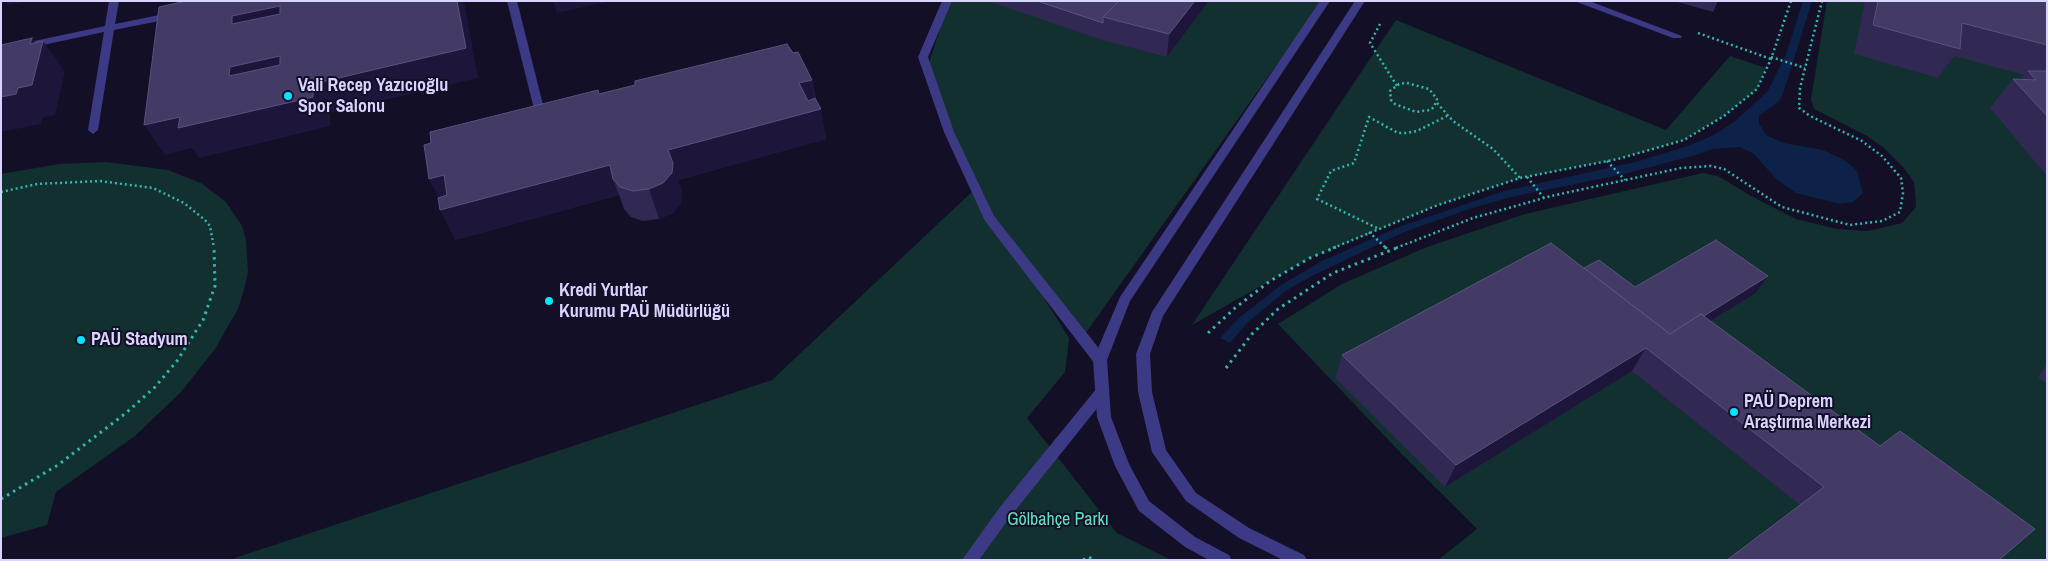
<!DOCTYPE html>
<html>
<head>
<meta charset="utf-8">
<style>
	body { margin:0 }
	#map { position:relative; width:2048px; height:561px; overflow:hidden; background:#130f26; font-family:"Archivo Narrow",sans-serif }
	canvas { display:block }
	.frame { position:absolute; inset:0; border:2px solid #d9d4ff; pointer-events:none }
</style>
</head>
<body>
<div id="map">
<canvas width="2048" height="561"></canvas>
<div class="frame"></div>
</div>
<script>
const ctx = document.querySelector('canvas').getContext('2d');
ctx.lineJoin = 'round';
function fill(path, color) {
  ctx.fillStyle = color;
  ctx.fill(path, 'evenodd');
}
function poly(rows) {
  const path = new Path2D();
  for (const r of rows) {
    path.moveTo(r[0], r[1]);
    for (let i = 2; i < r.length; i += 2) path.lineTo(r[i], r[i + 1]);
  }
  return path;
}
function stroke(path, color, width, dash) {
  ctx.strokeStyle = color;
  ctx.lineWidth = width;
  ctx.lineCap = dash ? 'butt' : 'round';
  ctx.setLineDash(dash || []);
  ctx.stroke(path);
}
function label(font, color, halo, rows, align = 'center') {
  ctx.font = font + ' "Archivo Narrow",sans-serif';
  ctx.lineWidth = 4;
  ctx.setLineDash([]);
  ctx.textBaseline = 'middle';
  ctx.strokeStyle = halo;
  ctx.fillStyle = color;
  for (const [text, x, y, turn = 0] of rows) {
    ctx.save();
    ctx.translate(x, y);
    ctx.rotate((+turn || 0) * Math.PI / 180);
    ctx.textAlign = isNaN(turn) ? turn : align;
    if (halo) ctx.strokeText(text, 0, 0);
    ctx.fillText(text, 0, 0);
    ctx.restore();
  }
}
const green = poly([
	[949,1,1322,1,1080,341,985,204,1069,338,1065,372,1027,418,1117,533,1171,560,229,560,772,380,975,189,927,69],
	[1827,1,2047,1,2047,560,1438,560,1477,529,1397,449,1278,324,1342,284,1427,247,1525,214,1703,173,1718,176,1751,196,1796,219,1837,229,1868,231,1902,223,1916,207,1914,182,1903,167,1884,148,1867,136,1814,109,1811,99],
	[1396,20,1666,130,1730,56,1766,68,1757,89,1724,116,1684,140,1618,159,1520,178,1438,205,1310,258,1192,325],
	[106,162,168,170,201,183,226,202,242,226,246,240,248,272,244,290,238,309,215,349,181,392,135,436,56,492,47,525,1,538,1,174,59,164]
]);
const water = poly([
	[1803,1,1812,1,1783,94,1779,101,1759,116,1759,123,1766,135,1784,143,1823,150,1846,161,1857,171,1863,193,1853,202,1840,204,1796,193,1776,179,1754,154,1740,147,1713,149,1696,155,1624,174,1511,197,1469,209,1404,232,1314,275,1287,290,1248,322,1230,343,1220,338,1240,317,1281,285,1322,261,1399,227,1504,191,1635,162,1688,146,1714,135,1734,122,1768,91,1787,52]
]);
const pathFar1 = poly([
	[1380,24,1370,43,1397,86],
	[1698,33,1771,59],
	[1771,57,1805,68],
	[1407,83,1429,89,1437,99,1434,107,1430,110,1416,112,1395,104,1391,100,1390,91,1399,84,1407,83],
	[1437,103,1453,121,1493,149,1520,178],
	[1607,161,1625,180],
	[1527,177,1544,198],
	[1,192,37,184,100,181,153,188,184,203,205,220,210,226,214,248],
	[1377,228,1317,199,1331,171,1354,163,1369,117,1398,133,1406,133,1417,131,1447,116],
	[1369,232,1386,248],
	[1333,248,1438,205,1520,178,1618,159,1684,140,1724,116,1757,89,1771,59,1791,1],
	[1396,248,1473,218,1551,196,1681,168,1711,166,1724,169,1782,207,1850,225,1882,221,1900,212,1903,193,1901,178,1882,156,1862,141,1810,116,1799,108,1800,88,1822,1]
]);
const path = poly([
	[1385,247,1388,250],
	[1208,333,1235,308,1270,281,1310,258,1336,247],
	[1226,368,1252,334,1278,309,1333,273,1399,247],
	[1,499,58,465,126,413,155,387,177,361,203,320,215,286,214,247],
	[1083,560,1088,557,1095,560]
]);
const service = poly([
	[109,1,119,1,115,24,174,12,179,15,174,18,114,30,98,130,93,134,88,130,109,1],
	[942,1,952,1,928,57,954,132,994,216,1105,356,1107,360,1105,364,1095,364,985,221,944,132,918,57,942,1],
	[1574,1,1589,1,1682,36,1681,38,1673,38,1574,1],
	[1102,387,1107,388,1109,392,1107,396,1010,517,979,560,962,560,1000,507,1097,388,1102,387]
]);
const minor = poly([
	[507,1,517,1,545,113,544,115,540,116,535,113,507,1],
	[1320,1,1330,1,1130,301,1107,360,1111,417,1129,464,1149,501,1195,537,1229,555,1232,560,1209,560,1185,547,1139,511,1115,466,1097,417,1093,360,1120,297,1320,1],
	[1355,1,1365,1,1163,316,1150,354,1152,392,1166,450,1196,493,1249,528,1304,555,1307,560,1283,560,1239,538,1186,501,1152,452,1138,392,1136,354,1152,312,1355,1],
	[110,25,115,28,113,30,1,54,1,48,110,25]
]);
const wall = poly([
	[988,1,1209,1,1167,57,1102,40],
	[1674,1,1718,1,1713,12],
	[1865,1,2047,1,2047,176,1990,108,2013,79,2021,79,2025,75,1954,56,1938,78,1854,54],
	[793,53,812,80,816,99,826,139,678,180,682,193,681,203,673,213,659,219,643,221,631,217,624,209,619,195,455,240,438,198,599,94],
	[1584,268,1635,287,1768,276,1756,293,1711,322,1880,446,1800,505,1632,371,1445,487,1335,378,1342,355],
	[2047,363,2047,383,2038,378]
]);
const shadedWall = poly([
	[5,1,27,1,8,5],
	[457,1,464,1,478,78,330,113,330,126,199,158,192,148,165,155,144,125,313,84],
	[553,1,611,1,557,13],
	[1195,1,1209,1,1167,57,1169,34],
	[280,6,296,35,232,24,232,16],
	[32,38,41,50,43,41,65,71,55,115,42,118,41,124,1,132,1,97,30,44],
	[280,56,297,85,229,76,230,67],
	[812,80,817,110,804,113,799,83],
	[821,109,826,139,678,180,682,193,681,203,673,213,659,219,649,189,668,150],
	[610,165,613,179,619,195,455,240,440,210],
	[444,175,459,205,444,209,429,179],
	[1768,276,1756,293,1655,356,1666,339],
	[1646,348,1632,371,1445,487,1456,465]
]);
const building = poly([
	[186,1,457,1,466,48,313,84,313,97,178,128,180,117,144,125,159,7,186,1],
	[280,6,280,14,232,24,232,16,280,6],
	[280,56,280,65,229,76,230,67,280,56],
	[1037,1,1119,1,1103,17,1103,23,1037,1],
	[1119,1,1195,1,1169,34,1103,17,1119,1],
	[1878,1,2047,1,2047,45,1962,23,1960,49,1873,25,1878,1],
	[32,38,30,44,43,41,32,85,18,88,16,94,1,97,1,45,32,38],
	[787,44,793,53,798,52,812,80,799,83,808,101,815,98,821,109,668,150,673,163,672,173,663,183,649,189,633,191,620,187,613,179,610,165,440,210,438,198,447,195,444,175,429,179,424,145,431,143,430,132,598,90,599,94,635,85,635,81,787,44],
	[2028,71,2047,71,2047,116,2013,79,2036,80,2028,71],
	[1716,240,1768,276,1704,316,1701,314,1670,334,1584,268,1599,260,1635,287,1716,240],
	[1551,243,1670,334,1701,314,1880,446,1900,431,2035,529,1999,560,1727,560,1824,487,1646,348,1456,465,1342,355,1551,243]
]);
const markers = [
	[288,96,5,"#00e5ff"],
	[549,301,5,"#00e5ff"],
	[81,340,5,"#00e5ff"],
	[1734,412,5,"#00e5ff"]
];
const poiNames = [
	["Vali Recep Yazıcıoğlu",298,86],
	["Spor Salonu",298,107],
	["Kredi Yurtlar",559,291],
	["Kurumu PAÜ Müdürlüğü",559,312],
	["PAÜ Stadyum",91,340],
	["PAÜ Deprem",1744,402],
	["Araştırma Merkezi",1744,423]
];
const parkNames = [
	["Gölbahçe Parkı",1058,520]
];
fill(green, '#12302f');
fill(water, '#0c2248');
stroke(pathFar1, '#2fb8b0', 2.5, [2, 3]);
stroke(path, '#2fb8b0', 3, [2.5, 4.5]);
fill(service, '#3d3a85');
fill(minor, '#3d3a85');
fill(wall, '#312854');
fill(shadedWall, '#1d163a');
fill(building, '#433a66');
stroke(building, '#5a527e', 1);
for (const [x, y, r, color] of markers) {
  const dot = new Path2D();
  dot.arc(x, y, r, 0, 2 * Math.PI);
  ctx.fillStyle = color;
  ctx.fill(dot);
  stroke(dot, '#130f26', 2);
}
label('bold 18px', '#d9d4ff', '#130f26', poiNames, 'left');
label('18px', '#5fe0c0', '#130f26', parkNames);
</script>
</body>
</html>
